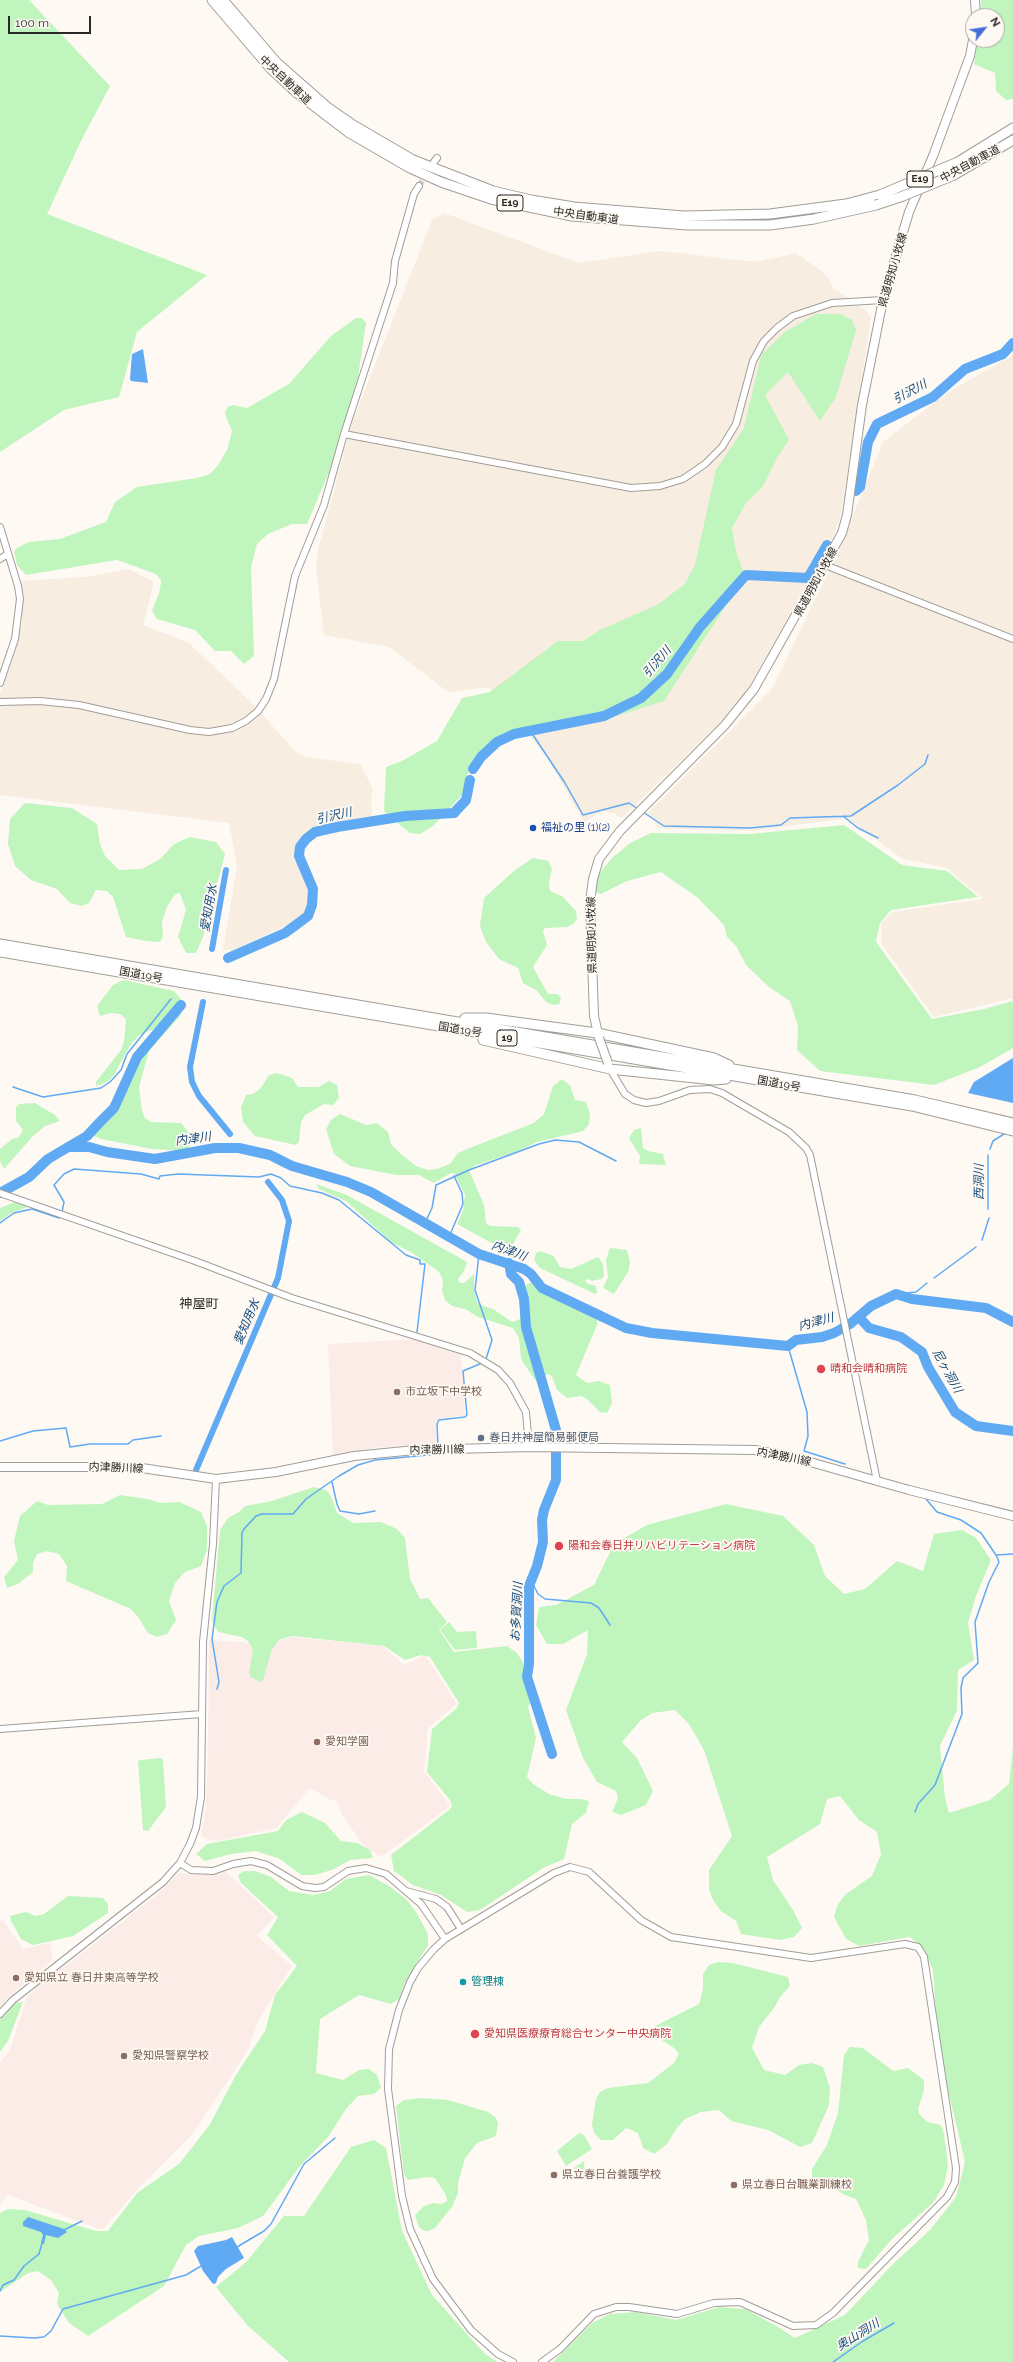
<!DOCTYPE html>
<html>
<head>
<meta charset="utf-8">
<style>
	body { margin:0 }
	#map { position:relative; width:1013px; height:2362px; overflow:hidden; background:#fef9f3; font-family:Raleway,sans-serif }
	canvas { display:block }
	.north { position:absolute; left:965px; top:8px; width:40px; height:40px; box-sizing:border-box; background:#fef9f3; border:1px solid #a9a5a1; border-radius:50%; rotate:60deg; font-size:11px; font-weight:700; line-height:16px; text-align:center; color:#292825 }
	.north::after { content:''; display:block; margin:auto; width:14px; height:18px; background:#456de0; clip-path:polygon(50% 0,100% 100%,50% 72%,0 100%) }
	.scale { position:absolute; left:8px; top:16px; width:83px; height:18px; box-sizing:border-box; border:2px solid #292825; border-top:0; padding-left:5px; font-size:12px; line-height:14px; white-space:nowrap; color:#292825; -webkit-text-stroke:3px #fef9f3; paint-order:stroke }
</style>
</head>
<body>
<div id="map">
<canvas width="1013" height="2362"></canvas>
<div class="north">N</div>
<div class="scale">100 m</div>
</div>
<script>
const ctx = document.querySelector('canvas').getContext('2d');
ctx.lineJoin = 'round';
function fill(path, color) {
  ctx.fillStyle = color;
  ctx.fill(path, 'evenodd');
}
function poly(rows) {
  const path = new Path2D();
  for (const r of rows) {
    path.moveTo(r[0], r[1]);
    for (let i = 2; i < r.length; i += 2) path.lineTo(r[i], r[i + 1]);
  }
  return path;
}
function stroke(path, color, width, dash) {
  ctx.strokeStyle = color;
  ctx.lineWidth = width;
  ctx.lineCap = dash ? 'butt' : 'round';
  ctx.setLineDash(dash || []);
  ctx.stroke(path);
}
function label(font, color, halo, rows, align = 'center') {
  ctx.font = font + ' Raleway,"Noto Sans JP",sans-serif';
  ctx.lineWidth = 3.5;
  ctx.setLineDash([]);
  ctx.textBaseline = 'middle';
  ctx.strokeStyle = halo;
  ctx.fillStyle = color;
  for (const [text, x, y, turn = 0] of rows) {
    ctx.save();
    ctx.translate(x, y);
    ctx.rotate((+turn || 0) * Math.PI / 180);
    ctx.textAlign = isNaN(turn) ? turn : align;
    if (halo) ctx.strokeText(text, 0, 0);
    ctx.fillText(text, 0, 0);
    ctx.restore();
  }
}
const built = poly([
	[444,213,579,263,660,251,756,262,796,253,823,272,829,279,832,287,864,309,871,317,841,514,834,535,747,690,722,720,622,818,614,813,602,811,584,822,546,756,489,687,448,692,389,647,324,635,316,568,318,550,352,423,432,220],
	[1013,355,1013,998,934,1017,882,945,881,923,892,912,983,899,947,868,903,859,847,818,752,831,658,828,648,813,772,689,837,554,883,442,947,393],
	[128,569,154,582,143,625,189,643,252,703,294,750,305,757,360,764,373,789,371,798,372,820,320,829,306,836,300,844,299,862,311,895,309,906,302,918,233,950,223,950,237,866,229,823,0,795,0,694,22,624,20,581,86,577]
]);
const education = poly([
	[419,1339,461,1354,465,1415,439,1419,436,1423,436,1445,379,1447,333,1456,328,1344],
	[292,1637,383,1646,404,1665,425,1655,457,1704,428,1728,424,1771,450,1806,381,1857,363,1845,341,1813,337,1801,331,1800,310,1788,276,1828,217,1841,201,1837,206,1808,208,1756,209,1640,271,1644],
	[225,1871,274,1917,257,1936,292,1966,258,2021,248,2050,192,2135,137,2190,102,2230,8,2195,0,2204,0,2062,10,2050,26,1999,46,1976,67,1965,154,1897,179,1873,205,1875],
	[3,1920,23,1949,50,1943,53,1960,10,1996,0,2007,0,1921]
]);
const green = poly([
	[0,0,29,0,110,86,81,141,47,214,207,275,137,332,119,397,64,410,0,452],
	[981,0,1013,0,1013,99,1006,100,996,91,995,73,974,64,978,40,997,40,997,16,982,16],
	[816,314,841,314,852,320,856,330,836,397,820,421,788,372,765,395,789,440,778,456,763,486,746,503,732,528,736,552,745,576,664,701,610,718,548,723,504,733,484,747,469,769,462,795,433,826,420,834,410,833,395,821,384,811,386,767,402,761,437,741,462,698,490,692,558,641,583,641,600,630,657,605,685,584,695,565,716,470,744,428,761,355,785,332],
	[356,318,362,318,366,323,357,384,329,472,307,524,292,524,268,534,257,544,251,567,254,656,244,664,231,651,215,651,195,630,157,619,152,611,160,590,161,580,156,574,117,560,26,575,17,565,14,551,17,548,29,542,60,539,106,522,115,502,137,487,197,478,210,474,218,465,227,450,232,431,226,417,225,412,228,407,233,405,247,408,289,384,331,336],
	[25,803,72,808,97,824,100,844,105,856,119,870,142,869,160,859,174,844,190,837,216,842,225,854,203,937,196,953,186,953,178,937,186,910,180,893,175,894,167,907,162,922,163,936,160,942,146,941,126,937,113,897,107,891,96,890,89,903,82,906,70,903,57,889,31,880,15,866,8,844,10,819],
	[844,825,902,865,947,871,978,897,891,910,880,923,876,942,932,1019,984,1009,1013,1001,1013,1048,980,1067,934,1085,820,1071,797,1050,798,1026,790,1001,769,987,746,965,736,946,727,937,724,925,698,898,661,872,627,881,601,894,594,891,591,884,612,858,630,843,651,833,749,834],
	[533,858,548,861,552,869,549,882,550,891,562,896,576,911,577,919,573,924,567,927,545,928,543,931,547,945,533,967,548,994,558,994,561,998,559,1004,553,1005,546,1002,536,990,523,983,518,968,499,959,486,942,480,926,484,898,515,870],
	[124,980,174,991,181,999,181,1015,149,1051,139,1087,142,1111,145,1118,151,1122,181,1123,190,1134,191,1142,187,1151,152,1149,101,1139,92,1135,89,1128,100,1115,121,1103,138,1058,159,1033,157,1028,139,1035,129,1047,114,1075,107,1082,96,1086,96,1082,121,1050,124,1041,126,1019,120,1014,110,1013,100,1016,97,1006,113,985],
	[277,1073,292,1078,298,1087,318,1087,329,1081,337,1085,339,1098,333,1105,324,1104,305,1115,301,1122,299,1142,296,1145,255,1136,243,1122,241,1107,246,1095,253,1094,261,1088,269,1075],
	[562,1079,570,1085,575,1100,586,1102,590,1114,589,1124,583,1131,537,1142,513,1153,476,1165,469,1170,484,1205,486,1223,490,1226,518,1227,521,1230,510,1249,506,1251,457,1224,463,1211,465,1195,454,1173,451,1173,434,1183,419,1175,396,1175,350,1166,334,1154,326,1129,331,1120,340,1114,366,1125,377,1123,388,1132,391,1144,401,1154,416,1166,428,1170,437,1169,450,1164,458,1153,467,1149,534,1123,544,1114,553,1086],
	[35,1103,55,1115,60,1121,45,1126,32,1137,4,1169,0,1161,0,1149,12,1139,19,1137,23,1130,16,1121,16,1107,19,1104],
	[641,1128,643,1148,648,1151,663,1154,666,1165,639,1164,640,1156,629,1138,634,1130],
	[316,1184,347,1195,467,1262,464,1271,458,1279,460,1283,464,1283,474,1274,474,1291,478,1304,493,1309,512,1322,528,1316,524,1290,526,1285,530,1283,535,1283,554,1297,597,1319,597,1325,576,1375,587,1383,599,1381,610,1385,612,1403,607,1413,600,1412,588,1400,581,1396,567,1398,557,1390,552,1376,548,1374,542,1377,539,1382,535,1380,521,1359,519,1338,513,1328,478,1317,465,1309,452,1306,445,1300,442,1291,443,1280,439,1272,414,1254,391,1242,346,1201,319,1189],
	[15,1202,28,1207,11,1213,0,1221,0,1208],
	[610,1248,627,1250,630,1262,628,1272,614,1294,603,1288,608,1277,606,1260],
	[540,1251,554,1256,560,1267,571,1269,598,1257,603,1264,604,1276,601,1279,592,1281,587,1279,585,1281,588,1284,596,1286,597,1293,595,1294,540,1268,534,1260,536,1253],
	[314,1487,326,1490,331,1496,337,1513,353,1523,381,1522,397,1529,405,1538,410,1579,420,1599,428,1598,447,1622,439,1630,454,1652,507,1646,516,1652,523,1662,530,1703,528,1707,536,1738,527,1777,533,1784,549,1794,566,1799,581,1799,589,1801,586,1813,572,1824,564,1859,543,1868,480,1910,467,1912,441,1895,413,1885,394,1871,391,1855,449,1810,452,1806,450,1800,427,1772,432,1729,457,1708,459,1703,430,1657,421,1655,405,1660,384,1646,292,1636,279,1640,272,1649,263,1680,260,1682,251,1677,249,1673,253,1650,249,1642,242,1637,218,1632,212,1620,220,1530,228,1518,239,1512,245,1506,272,1501],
	[120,1495,147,1499,161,1503,179,1502,201,1512,207,1526,207,1550,201,1566,185,1572,175,1583,169,1601,176,1620,167,1634,157,1637,148,1633,138,1617,131,1609,66,1581,67,1566,59,1554,47,1551,37,1554,33,1563,33,1572,18,1584,7,1588,4,1577,18,1560,14,1541,20,1516,37,1501,48,1505,102,1504],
	[726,1504,783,1516,814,1545,825,1576,844,1594,865,1589,897,1561,923,1571,934,1534,962,1530,976,1538,991,1560,976,1596,968,1623,974,1660,958,1670,957,1710,940,1746,945,1798,949,1813,990,1800,1009,1784,1013,1747,1013,2362,553,2362,592,2323,610,2314,635,2312,676,2320,719,2307,745,2309,778,2327,795,2338,845,2315,893,2264,930,2230,956,2197,965,2162,942,2064,937,2030,933,1970,923,1948,910,1937,859,1946,846,1939,834,1917,838,1904,846,1894,872,1876,881,1854,877,1832,859,1820,840,1796,827,1799,820,1824,767,1857,773,1880,793,1910,802,1928,794,1937,780,1940,741,1934,736,1921,721,1911,713,1900,709,1889,709,1870,732,1836,704,1750,689,1724,675,1710,652,1713,640,1721,622,1742,637,1758,653,1791,646,1805,621,1815,612,1812,618,1798,616,1791,597,1782,583,1758,566,1710,587,1654,588,1630,563,1644,547,1644,536,1625,539,1607,556,1605,594,1585,614,1544,647,1525],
	[449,1622,457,1632,476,1631,477,1648,455,1650,440,1630],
	[161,1758,163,1760,166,1807,148,1831,143,1830,138,1762,140,1760],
	[302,1812,325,1823,341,1841,357,1843,370,1850,373,1858,350,1860,332,1870,314,1875,301,1875,280,1859,256,1851,231,1854,205,1861,196,1854,207,1844,278,1831,286,1820],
	[244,1871,255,1871,271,1877,289,1891,313,1895,330,1891,346,1879,369,1875,389,1886,406,1899,416,1912,428,1934,428,1945,404,1984,399,1999,391,2004,359,1995,320,2019,316,2073,343,2080,359,2070,369,2069,377,2075,381,2088,374,2094,358,2096,346,2109,328,2137,300,2166,263,2216,238,2228,199,2236,186,2245,164,2286,88,2336,69,2323,57,2304,59,2293,51,2280,38,2271,28,2273,0,2292,0,2213,8,2209,25,2210,96,2231,108,2231,137,2193,179,2164,209,2126,236,2075,265,2031,275,1995,297,1966,267,1935,278,1917,241,1883,238,1875],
	[68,1896,103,1898,108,1904,108,1913,73,1936,33,1945,21,1939,11,1921,10,1916,26,1912,36,1916,44,1914],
	[718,1962,733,1963,788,1977,790,1986,780,1997,774,2008,759,2027,752,2048,764,2070,785,2075,799,2065,812,2063,823,2067,830,2088,829,2105,812,2143,800,2147,768,2130,731,2121,719,2110,701,2112,685,2119,676,2129,667,2144,654,2154,643,2148,638,2133,626,2128,613,2140,601,2140,594,2133,592,2125,596,2099,600,2092,608,2088,648,2083,674,2063,679,2054,674,2048,654,2035,652,2030,655,2026,699,2004,703,1989,703,1974,709,1965],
	[23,2002,8,2041,0,2052,0,2019,14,2003],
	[850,2047,863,2048,893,2071,908,2068,924,2080,924,2090,918,2109,919,2114,927,2122,941,2125,944,2134,948,2166,944,2185,933,2203,893,2238,866,2269,858,2268,858,2262,869,2240,866,2220,856,2199,843,2194,830,2185,819,2184,812,2177,812,2169,827,2145,838,2113,844,2055],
	[422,2098,448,2100,488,2112,495,2117,498,2123,496,2136,477,2143,465,2158,458,2183,458,2193,452,2207,435,2228,428,2231,424,2231,419,2227,415,2215,424,2206,433,2203,442,2204,447,2201,446,2195,435,2178,426,2177,408,2180,404,2175,396,2106,404,2100],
	[579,2133,584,2135,592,2149,566,2166,557,2151],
	[374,2140,386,2148,402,2231,432,2295,485,2354,498,2362,289,2362,248,2326,216,2287,246,2262,284,2216,304,2216,351,2147],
	[584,2161,585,2178,582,2179,574,2168]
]);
const water = poly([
	[143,349,148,383,131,381,130,379,132,354],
	[1013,1058,1013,1103,968,1093,974,1082],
	[28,2217,64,2229,67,2232,58,2238,46,2235,44,2244,41,2243,43,2235,41,2232,23,2226,23,2222],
	[232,2237,244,2258,226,2269,218,2277,216,2283,213,2284,203,2271,194,2251,198,2246,226,2240]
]);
const stream = poly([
	[531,732,565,783,583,815,629,803,638,809],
	[643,812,664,826,750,828,781,825,790,818,851,816,898,785,925,764,928,755],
	[843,816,858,828,878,838],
	[13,1087,43,1097,101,1088,110,1082,121,1070,127,1054,171,999],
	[990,1149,993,1141,1004,1134],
	[988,1155,988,1209],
	[62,1212,64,1202,54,1185,64,1174,74,1169,141,1174,159,1179,160,1176,178,1174,259,1177,271,1174,281,1178,290,1186,322,1193,339,1200,406,1255,420,1260,420,1264,425,1264,417,1332],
	[0,1223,14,1213,32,1209,59,1218,61,1215],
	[425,1223,432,1208,436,1185,469,1170,539,1144,555,1140,579,1142,616,1161],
	[449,1237,463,1204,462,1193,454,1176],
	[982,1240,989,1218],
	[479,1254,475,1290,492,1340,486,1359],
	[934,1278,976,1247],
	[896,1294,916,1292,927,1283],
	[788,1346,807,1412,808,1436,804,1451,845,1464],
	[0,1441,33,1431,66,1428,70,1447,90,1444,128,1444,133,1440,161,1436],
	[438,1446,437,1424,439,1420,465,1417,467,1415,463,1371,482,1363],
	[332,1482,337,1504,340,1511,359,1514,375,1511],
	[926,1499,937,1512,961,1520,981,1533,996,1555,1013,1554],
	[531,1580,538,1594,545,1599,591,1603,599,1608,610,1625],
	[217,1689,219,1682,212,1639,217,1602,224,1586,241,1573,242,1533,244,1529,256,1516,262,1514,293,1514,306,1499,339,1476,358,1465,375,1460,438,1454,438,1452],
	[915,1812,918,1804,935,1785,962,1714,961,1688,963,1678,978,1663,975,1622,989,1582,999,1562,996,1555],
	[64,2230,82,2221],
	[237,2247,264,2231,271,2224,304,2164,335,2138],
	[0,2291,3,2285,14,2280,24,2266,39,2254,42,2243],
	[0,2336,34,2338,44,2337,51,2331,63,2309,186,2275,201,2266],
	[833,2362,863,2341,894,2323]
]);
const canal = poly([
	[212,949,226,870],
	[203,1002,190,1067,192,1082,199,1096,230,1134],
	[196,1470,278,1278,289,1221,282,1200,268,1182]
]);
const river = poly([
	[856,491,860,487,868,442,877,424,933,397,965,369,1003,354,1013,343],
	[473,769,481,757,497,742,514,734,604,716,641,698,667,674,700,627,746,575,808,578,827,545],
	[228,958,285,933,308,916,312,905,313,889,299,856,300,847,306,839,315,832,337,827,405,816,454,813,466,800,470,780],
	[68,1147,89,1147,107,1152,155,1159,215,1148,239,1148,270,1155,292,1166,347,1182,371,1192,479,1254,524,1269,531,1274,542,1288,626,1328,652,1333,788,1346,796,1340,822,1337,834,1333,850,1324,871,1306,896,1294,912,1299,986,1308,1013,1322],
	[0,1193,29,1177,48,1159,87,1136,100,1122,114,1108,137,1057,181,1005],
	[509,1263,511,1274,519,1282,524,1299,526,1327,556,1430,556,1480,544,1510,542,1520,543,1542,537,1566,529,1586,529,1664,527,1677,552,1754],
	[859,1317,869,1328,901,1337,922,1352,928,1367,955,1412,976,1426,1013,1431]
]);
const minorTunnel = poly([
	[419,186,433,164]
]);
const minor = poly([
	[434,162,437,158],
	[344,434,393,283,395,261,414,194,419,186],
	[0,527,18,586,20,599,15,639,0,683],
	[0,559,8,554],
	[825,565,1013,639],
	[0,702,40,701,79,705,190,730,209,732,232,728,246,721,258,711,266,699,274,679,295,576,324,505,344,434,631,488,660,486,683,479,705,464,722,447,736,424,753,361,764,341,777,328,793,316,832,303,883,300],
	[610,1069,625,1094,634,1100,646,1103,659,1101,690,1090,710,1089,722,1093,789,1132,806,1148,810,1155,877,1481],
	[0,1193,195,1261,292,1298,470,1353,498,1370,510,1383,526,1412,529,1447],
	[0,1729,202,1714],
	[180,1863,191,1870,213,1871,233,1864,251,1861,267,1865,302,1886,315,1888,324,1887,348,1871,366,1868,386,1874,421,1904,445,1939],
	[406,1891,436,1899,447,1907,461,1929],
	[0,2014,13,2000,163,1882,180,1863,190,1844,196,1828,201,1797,203,1642,213,1544,216,1479],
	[513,2362,498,2354,471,2330,433,2279,410,2229,402,2196,388,2089,389,2049,399,2010,410,1982,418,1968,434,1949,445,1939,554,1873,570,1867,589,1872,641,1920,671,1937,811,1958,905,1944,918,1947,924,1957,956,2168,955,2182,947,2197,833,2313,816,2325,793,2326,740,2302,714,2303,677,2314,629,2307,616,2307,594,2314,560,2349,542,2362]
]);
const major = poly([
	[975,0,976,16],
	[599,1038,594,1016,590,902,593,879,599,859,620,831,725,725,754,689,842,533,847,515,862,405,883,300,909,212,933,156,970,56,973,40],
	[0,1467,135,1467,216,1479,276,1472,354,1456,415,1450,529,1447,755,1450,789,1456,909,1490,1013,1516]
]);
const highway = poly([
	[212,0,271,69,297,93,348,132,410,168,441,182,491,199,572,216,687,225,770,225,814,219,876,205],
	[223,0,277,63,327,107,353,125,413,160,493,191,531,200,574,207,684,216,770,214,846,204,880,195],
	[958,162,1013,128],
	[954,175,1013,140],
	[0,944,915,1100,1013,1123],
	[0,952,912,1106,1013,1131],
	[465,1018,486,1018,597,1033,714,1058,729,1065],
	[483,1040,610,1069,714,1080,726,1079]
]);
const majorBridge = poly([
	[599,1038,608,1063]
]);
const highwayBridge = poly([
	[880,195,958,162],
	[876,205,903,196,954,175]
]);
const markers = [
	[533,828,4,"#1a4fb4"],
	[821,1369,5,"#e0444e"],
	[397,1392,4,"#8d6e63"],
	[481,1438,4,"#5c6f8a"],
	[559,1546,5,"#e0444e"],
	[317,1742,4,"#8d6e63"],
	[16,1978,4,"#8d6e63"],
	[463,1982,4,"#0f9aa8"],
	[475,2034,5,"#e0444e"],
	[124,2056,4,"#8d6e63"],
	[554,2175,4,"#8d6e63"],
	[734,2185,4,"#8d6e63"]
];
const shields = [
	[920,179,26],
	[510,203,26],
	[507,1038,20]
];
const shieldNames = [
	["E19",920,179],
	["E19",510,203],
	["19",507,1038]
];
const streetNames = [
	["中央自動車道",285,80,43],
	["中央自動車道",970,164,-28],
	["中央自動車道",586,216,8],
	["県道明知小牧線",893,270,-74],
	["県道明知小牧線",816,582,-61],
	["県道明知小牧線",592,935,-91],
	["国道19号",141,975,10],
	["国道19号",460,1030,9],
	["国道19号",779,1084,10],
	["内津勝川線",437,1450,-1],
	["内津勝川線",784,1457,11],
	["内津勝川線",116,1468,2]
];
const transitNames = [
	["福祉の里 (1)(2)",541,828]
];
const healthNames = [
	["晴和会晴和病院",830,1369],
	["陽和会春日井リハビリテーション病院",568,1546],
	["愛知県医療療育総合センター中央病院",484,2034]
];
const educationNames = [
	["市立坂下中学校",405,1392],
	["愛知学園",325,1742],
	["愛知県立 春日井東高等学校",24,1978],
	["愛知県警察学校",132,2056],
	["県立春日台養護学校",562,2175],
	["県立春日台職業訓練校",742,2185]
];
const serviceNames = [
	["春日井神屋簡易郵便局",489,1438]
];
const cultureNames = [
	["管理棟",471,1982]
];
const waterNames = [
	["引沢川",910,392,-28],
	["引沢川",657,662,-49],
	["引沢川",334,816,-13],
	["愛知用水",209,908,-80],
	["内津川",193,1139,-8],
	["西洞川",979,1182,-90],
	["内津川",509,1251,20],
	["愛知用水",247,1322,-67],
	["内津川",816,1322,-15],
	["尼ヶ洞川",947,1371,61],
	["お多賀洞川",517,1612,-87],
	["奥山洞川",858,2335,-32]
];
const quarterNames = [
	["神屋町",199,1304]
];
fill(built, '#f7ede1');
fill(education, '#fbece8');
fill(green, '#c0f5be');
fill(water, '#60aaf3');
stroke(stream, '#60aaf3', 1.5);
stroke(canal, '#60aaf3', 6);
stroke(river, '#60aaf3', 10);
stroke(minorTunnel, '#d3cfca', 6, [6, 3]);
stroke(minor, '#a19d97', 8);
stroke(major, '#a19d97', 10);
stroke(highway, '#a19d97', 11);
stroke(minor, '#fff', 6);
stroke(major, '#fff', 8);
stroke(highway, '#fff', 9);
stroke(majorBridge, '#a19d97', 10, []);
stroke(highwayBridge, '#a19d97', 11, []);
stroke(majorBridge, '#fff', 8);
stroke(highwayBridge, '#fff', 9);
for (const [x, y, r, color] of markers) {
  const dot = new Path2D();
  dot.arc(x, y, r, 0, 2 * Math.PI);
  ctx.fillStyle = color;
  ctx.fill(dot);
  stroke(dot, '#fef9f3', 1.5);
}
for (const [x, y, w] of shields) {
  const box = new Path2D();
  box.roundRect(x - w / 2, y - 8, w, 16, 3);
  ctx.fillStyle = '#fef9f3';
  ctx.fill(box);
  stroke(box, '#292825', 1);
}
label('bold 10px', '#292825', null, shieldNames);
label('11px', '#292825', '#fef9f3', streetNames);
label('11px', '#164399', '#fef9f3', transitNames, 'left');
label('11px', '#be3a42', '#fef9f3', healthNames, 'left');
label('11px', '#785e54', '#fef9f3', educationNames, 'left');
label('11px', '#4e5e75', '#fef9f3', serviceNames, 'left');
label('11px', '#0d838f', '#fef9f3', cultureNames, 'left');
label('italic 12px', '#174b7a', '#fef9f3', waterNames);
label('13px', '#292825', '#fef9f3', quarterNames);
</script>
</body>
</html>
